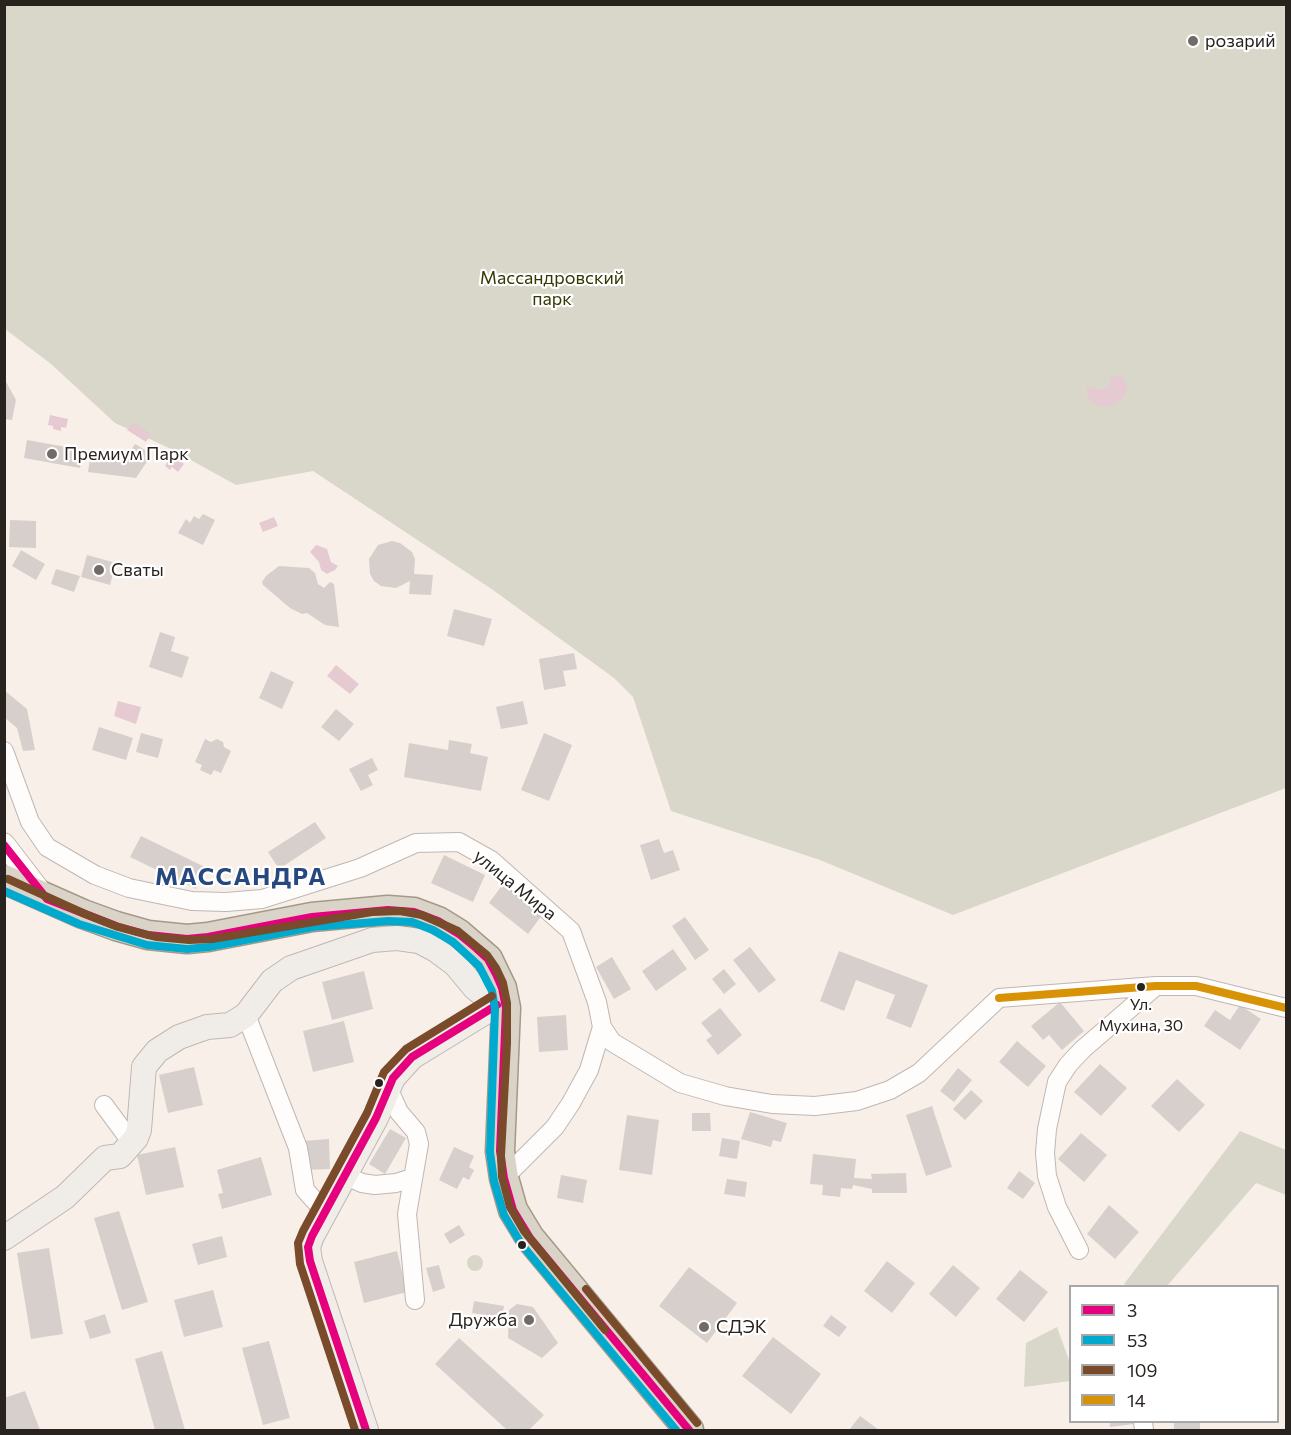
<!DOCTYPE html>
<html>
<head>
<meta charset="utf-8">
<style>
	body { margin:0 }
	#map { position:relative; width:1291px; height:1435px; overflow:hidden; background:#f9efe9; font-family:Commissioner,sans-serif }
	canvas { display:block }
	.frame { position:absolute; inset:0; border:6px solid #29231f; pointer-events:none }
	.legend { position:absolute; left:1069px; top:1285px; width:210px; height:138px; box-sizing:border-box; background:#fff; border:2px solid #a9a7a5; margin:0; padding:8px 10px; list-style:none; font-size:18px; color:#29231f }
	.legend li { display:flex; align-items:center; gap:12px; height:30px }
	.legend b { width:30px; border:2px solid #a9a7a5 }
</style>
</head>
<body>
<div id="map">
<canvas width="1291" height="1435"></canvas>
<div class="frame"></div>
<ul class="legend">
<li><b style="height:8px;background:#e5007d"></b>3</li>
<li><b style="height:8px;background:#00a9ce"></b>53</li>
<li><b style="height:8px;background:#7a4b2a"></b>109</li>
<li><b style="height:8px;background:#d89205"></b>14</li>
</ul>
</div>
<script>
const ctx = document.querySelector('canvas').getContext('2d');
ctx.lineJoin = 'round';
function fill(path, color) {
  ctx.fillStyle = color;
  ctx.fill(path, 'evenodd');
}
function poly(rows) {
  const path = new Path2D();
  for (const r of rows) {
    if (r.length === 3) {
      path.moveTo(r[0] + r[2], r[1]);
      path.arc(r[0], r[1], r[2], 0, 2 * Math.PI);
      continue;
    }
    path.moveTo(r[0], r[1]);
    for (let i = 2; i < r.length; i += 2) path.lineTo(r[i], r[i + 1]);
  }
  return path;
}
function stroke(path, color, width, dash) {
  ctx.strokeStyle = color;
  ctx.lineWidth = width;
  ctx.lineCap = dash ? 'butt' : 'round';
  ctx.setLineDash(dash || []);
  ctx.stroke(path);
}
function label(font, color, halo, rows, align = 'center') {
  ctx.font = font + ' Commissioner,sans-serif';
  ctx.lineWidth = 4.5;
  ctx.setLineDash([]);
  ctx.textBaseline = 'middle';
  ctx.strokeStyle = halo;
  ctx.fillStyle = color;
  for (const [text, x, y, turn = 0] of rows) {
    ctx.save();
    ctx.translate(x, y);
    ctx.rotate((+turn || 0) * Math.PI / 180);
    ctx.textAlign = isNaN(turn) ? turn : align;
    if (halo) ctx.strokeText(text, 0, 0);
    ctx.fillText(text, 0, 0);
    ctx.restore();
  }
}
const green = poly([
	[4,5,1286,5,1286,788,953,915,820,860,671,811,633,697,614,678,493,590,313,471,236,485,169,448,115,423,51,364,5,329],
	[1240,1131,1286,1150,1286,1195,1256,1183,1167,1286,1128,1286,1124,1284],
	[475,1263,8],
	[1057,1327,1070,1363,1070,1381,1024,1387,1026,1343]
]);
const water = poly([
	[1117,375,1123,377,1128,389,1122,399,1110,406,1097,406,1089,399,1086,390,1087,386,1097,389,1103,389,1108,386,1111,377],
	[50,415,68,419,66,428,61,427,61,431,53,429,53,426,48,425],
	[133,422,151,434,146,442,127,430],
	[167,450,184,464,178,472,172,467,170,470,165,466,167,463,161,458],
	[274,517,278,526,263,532,259,523],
	[316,545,327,549,331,562,338,566,335,570,327,574,321,570,319,562,310,552],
	[336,665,359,684,350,694,327,676],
	[118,701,141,707,136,724,114,716]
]);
const building = poly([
	[4,378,16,400,12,420,4,419],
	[27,440,83,450,80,468,24,458],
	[135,444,152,454,136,478,88,472,91,452,127,456],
	[203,514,215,520,203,545,178,533,186,519,190,523,194,516,199,519],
	[10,520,36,521,36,548,9,547],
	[392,541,400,543,412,552,415,559,414,574,433,575,431,595,409,594,410,581,396,588,381,586,374,581,370,574,369,559,378,545],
	[21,550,45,564,36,580,12,566],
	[87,555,116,563,110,585,81,577],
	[279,566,309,568,315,573,318,584,324,588,330,582,334,584,339,627,325,625,307,613,302,614,290,608,263,585,262,582,266,576],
	[56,569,80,576,74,592,51,584],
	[454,609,492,619,484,646,447,636],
	[160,632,175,637,171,651,189,657,182,678,149,667],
	[574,653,577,669,563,671,566,686,544,690,539,659],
	[271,671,294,682,282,709,259,698],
	[4,690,27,709,35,750,23,751,17,728,4,717],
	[523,701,528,724,501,729,496,707],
	[336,709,354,724,339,741,321,727],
	[99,727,133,738,126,760,92,750],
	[141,733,163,739,158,758,136,752],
	[544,733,572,745,549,801,521,790],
	[205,739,211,742,217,739,223,742,224,747,231,751,221,773,214,770,211,775,200,770,202,765,195,762],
	[449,740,472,744,470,753,488,757,481,791,404,777,409,743,448,750],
	[372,758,378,770,368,775,373,785,361,791,349,769],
	[315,822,326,838,279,869,268,852],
	[141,836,207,868,196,889,130,857],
	[659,839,664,853,673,850,680,870,651,880,640,845],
	[444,855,485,875,473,902,431,883],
	[503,884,542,915,528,934,489,903],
	[685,917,709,950,695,960,672,926],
	[750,947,776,980,759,993,733,960],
	[673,949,687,969,656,991,642,971],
	[839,951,928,985,911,1028,886,1018,895,995,856,980,844,1011,820,1001],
	[612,957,631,989,614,999,596,967],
	[724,969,736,984,724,994,712,979],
	[364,971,373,1009,332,1020,322,982],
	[1060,1002,1084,1031,1062,1050,1049,1035,1043,1040,1031,1026],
	[1240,1005,1261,1019,1240,1050,1204,1026,1215,1010,1230,1020],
	[720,1008,742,1035,718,1055,706,1040,712,1036,701,1023],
	[566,1015,568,1050,539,1052,537,1017],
	[344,1021,354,1062,313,1072,303,1031],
	[1017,1041,1046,1066,1028,1087,999,1062],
	[1100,1064,1127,1088,1101,1116,1074,1092],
	[194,1067,203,1105,168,1113,159,1075],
	[958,1068,972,1080,954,1102,940,1091],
	[1177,1079,1205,1105,1179,1132,1151,1106],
	[971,1090,983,1101,965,1120,953,1109],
	[932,1106,952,1167,926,1176,906,1115],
	[750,1112,787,1123,781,1142,773,1140,771,1147,741,1139],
	[692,1113,710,1113,711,1131,692,1131],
	[627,1115,659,1120,652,1175,619,1170],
	[390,1129,406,1138,385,1174,369,1164],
	[1081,1133,1107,1155,1084,1182,1058,1159],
	[722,1138,740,1141,737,1159,719,1156],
	[329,1139,330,1169,304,1170,302,1141],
	[175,1147,184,1187,146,1195,137,1155],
	[454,1147,474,1156,469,1167,474,1170,469,1180,463,1177,457,1189,439,1180],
	[813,1154,856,1159,854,1178,872,1179,871,1174,906,1173,907,1193,872,1193,872,1189,853,1185,852,1189,841,1188,840,1197,822,1195,823,1185,810,1184],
	[261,1157,272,1195,222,1209,218,1194,223,1193,217,1170],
	[1019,1171,1035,1183,1023,1199,1007,1188],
	[561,1175,587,1180,583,1203,557,1198],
	[727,1179,747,1182,745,1197,724,1194],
	[1109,1205,1139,1232,1115,1259,1087,1234],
	[119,1211,148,1302,122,1310,94,1218],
	[459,1225,465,1235,450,1244,444,1234],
	[222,1236,227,1257,198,1265,192,1244],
	[49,1248,63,1334,31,1339,17,1253],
	[397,1251,407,1292,364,1303,354,1262],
	[887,1261,915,1283,892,1313,864,1291],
	[439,1265,445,1288,433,1292,426,1268],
	[953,1265,980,1288,956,1317,929,1294],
	[689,1267,737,1303,707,1343,659,1306],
	[1020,1270,1048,1292,1024,1322,996,1299],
	[213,1290,223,1327,184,1337,174,1300],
	[474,1301,504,1306,502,1318,472,1313],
	[517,1304,533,1307,558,1343,542,1358,508,1338,509,1310],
	[105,1314,111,1333,90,1339,84,1321],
	[831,1315,847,1327,839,1337,823,1326],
	[773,1337,821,1374,791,1414,742,1376],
	[459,1338,544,1415,529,1430,507,1430,435,1364],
	[269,1341,290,1418,263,1425,242,1348],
	[162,1351,185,1430,155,1430,135,1359],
	[25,1391,40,1430,6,1430,4,1398],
	[860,1416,879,1430,849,1430],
	[1110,1422,1133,1422,1134,1424,1110,1427],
	[1174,1422,1200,1422,1200,1430,1174,1430]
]);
const minor = poly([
	[4,751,30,822,47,847,95,875,129,888,192,901,226,902,262,899,360,868,416,843,459,842,491,860,518,884,571,931,597,1002,602,1027,589,1070,571,1103,555,1127,504,1178],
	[246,1015,298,1148,305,1190,325,1212],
	[602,1027,612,1042,680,1083,725,1096,772,1104,815,1106,857,1101,890,1090,919,1073,999,998,1156,986,1196,986,1286,1008],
	[388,1088,399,1112,416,1132,419,1144,407,1214,415,1300],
	[104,1105,132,1143],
	[346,1176,362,1183,375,1185,396,1183,412,1178],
	[1079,1250,1057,1207,1047,1176,1045,1153,1047,1129,1057,1082,1068,1065,1083,1049,1156,986],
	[1143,1422,1144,1430]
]);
const tertiary = poly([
	[4,844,44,896]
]);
const secondary = poly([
	[4,1238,65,1197,105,1158,120,1156,136,1138,139,1130,144,1067,157,1051,179,1037,207,1027,230,1025,246,1015,272,981,291,968,372,940,397,938,419,941,436,950,455,964,475,988,497,1005,412,1057,393,1078,376,1118,312,1236,308,1247,310,1261,366,1430]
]);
const trunk = poly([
	[4,879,83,914,116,926,148,935,187,939,208,937,312,917,388,910,414,912,438,921,459,934,488,959,502,988,506,1008,500,1151,504,1178,513,1210,530,1238,689,1430]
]);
const bus1 = poly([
	[4,845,47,899,116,926,148,935,187,939,208,937,312,917,388,910,414,912,438,921,459,934,476,948,488,959,496,974,502,988,506,1008,500,1151,504,1178,513,1210,530,1238,689,1430],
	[366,1430,310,1261,308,1247,312,1236,376,1118,393,1078,412,1057,497,1005]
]);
const bus2 = poly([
	[4,891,79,924,147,945,187,949,209,947,313,927,388,921,412,922,433,930,453,942,479,966,492,991,495,1009,490,1152,494,1181,504,1215,522,1245,676,1430]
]);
const bus3 = poly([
	[8,879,85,914,118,927,156,937,189,940,212,939,372,912,400,911,422,915,458,931,487,955,496,968,503,983,507,1003,507,1043,501,1155,502,1177,510,1207,524,1231,605,1330],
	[586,1289,697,1423],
	[355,1430,300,1264,298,1243,303,1231,367,1113,384,1072,406,1049,492,996]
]);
const bus4 = poly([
	[999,998,1156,986,1196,986,1286,1008]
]);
const markers = [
	[1193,41,6,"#726a66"],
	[52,454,6,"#726a66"],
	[99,570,6,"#726a66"],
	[1141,987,5,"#29231f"],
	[379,1083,5,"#29231f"],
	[522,1245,5,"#29231f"],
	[529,1320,6,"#726a66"],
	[704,1327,6,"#726a66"]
];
const busNames = [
	["Ул.",1141,1005],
	["Мухина, 30",1141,1026]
];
const poiNames = [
	["розарий",1205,41],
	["Премиум Парк",64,454],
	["Сваты",111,570],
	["Дружба",517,1320,"right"],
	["СДЭК",716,1327]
];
const parkNames = [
	["Массандровский",552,278],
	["парк",552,299]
];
const streetNames = [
	["улица Мира",515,885,39]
];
const districtNames = [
	["МАССАНДРА",241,877]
];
fill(green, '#d9d7ca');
fill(water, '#e5cad1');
fill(building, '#d7cfcb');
stroke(minor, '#bfb7b3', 20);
stroke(tertiary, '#bfb7b3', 23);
stroke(secondary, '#bfb7b3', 26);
stroke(trunk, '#a49987', 31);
stroke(minor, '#fefdfc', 18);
stroke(tertiary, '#fefdfc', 21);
stroke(secondary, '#f0ede8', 24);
stroke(trunk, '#dad4c8', 28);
stroke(bus1, '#e5007d', 8);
stroke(bus2, '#00a9ce', 8);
stroke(bus3, '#7a4b2a', 8);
stroke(bus4, '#d89205', 8);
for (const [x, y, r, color] of markers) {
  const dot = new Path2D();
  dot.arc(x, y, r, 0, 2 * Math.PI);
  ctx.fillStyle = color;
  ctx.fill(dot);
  stroke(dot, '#fff', 2);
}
label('16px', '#29231f', '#fff', busNames);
label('18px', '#29231f', '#fff', poiNames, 'left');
label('18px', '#333902', '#fff', parkNames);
label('18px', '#29231f', '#fff', streetNames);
ctx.letterSpacing = '1.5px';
label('bold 24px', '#27487f', '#fff', districtNames);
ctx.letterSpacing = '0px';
</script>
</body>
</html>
